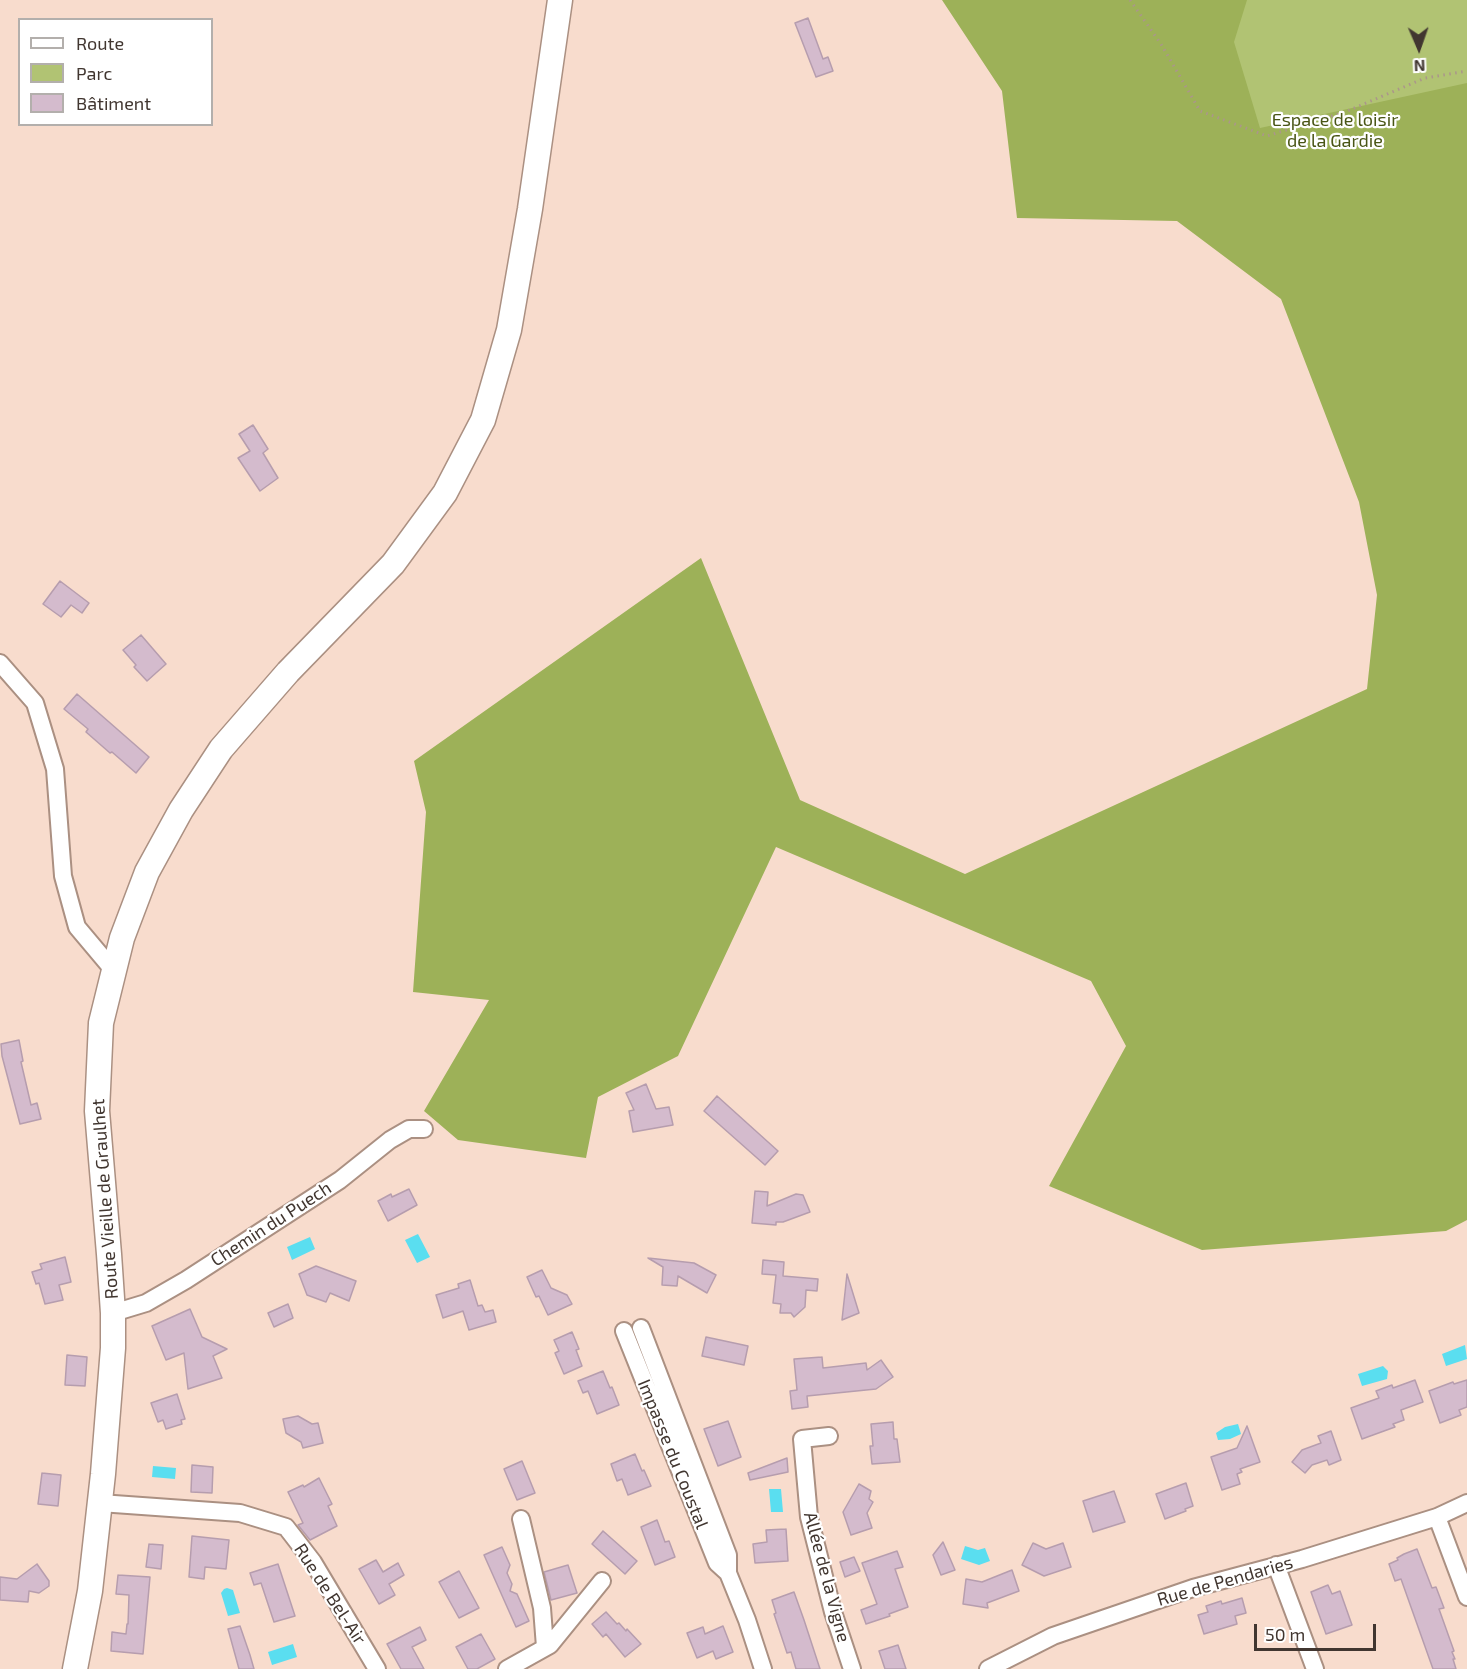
<!DOCTYPE html>
<html>
<head>
<meta charset="utf-8">
<style>
	body { margin:0 }
	#map { position:relative; width:1467px; height:1669px; overflow:hidden; background:#f8dccd; font-family:"Exo 2",sans-serif }
	canvas { display:block }
	.legend { position:absolute; left:18px; top:18px; width:195px; height:108px; box-sizing:border-box; background:#fff; border:2px solid #b3afac; margin:0; padding:8px 10px; list-style:none; font-size:18px; color:#413630 }
	.legend li { display:flex; align-items:center; gap:12px; height:30px }
	.legend b { width:30px; border:2px solid #b3afac }
	.north { position:absolute; left:1389px; top:18px; width:60px; height:60px; -webkit-text-stroke:4px #fff; paint-order:stroke; rotate:178deg; font-size:16px; font-weight:700; line-height:24px; text-align:center; color:#413630 }
	.north::after { content:''; display:block; margin:auto; width:21px; height:27px; background:#413630; clip-path:polygon(50% 0,100% 100%,50% 72%,0 100%) }
	.scale { position:absolute; left:1254px; top:1624px; width:122px; height:27px; box-sizing:border-box; border:3px solid #413630; border-top:0; padding-left:8px; font-size:18px; line-height:21px; white-space:nowrap; color:#413630; -webkit-text-stroke:4px #fff; paint-order:stroke }
</style>
</head>
<body>
<div id="map">
<canvas width="1467" height="1669"></canvas>
<ul class="legend">
<li><b style="height:8px;background:#fff"></b>Route</li>
<li><b style="height:16px;background:#b1c373"></b>Parc</li>
<li><b style="height:16px;background:#d4bbcd"></b>Bâtiment</li>
</ul>
<div class="north">N</div>
<div class="scale">50 m</div>
</div>
<script>
const ctx = document.querySelector('canvas').getContext('2d');
ctx.lineJoin = 'round';
function fill(path, color) {
  ctx.fillStyle = color;
  ctx.fill(path, 'evenodd');
}
function poly(rows) {
  const path = new Path2D();
  for (const r of rows) {
    path.moveTo(r[0], r[1]);
    for (let i = 2; i < r.length; i += 2) path.lineTo(r[i], r[i + 1]);
  }
  return path;
}
function stroke(path, color, width, dash) {
  ctx.strokeStyle = color;
  ctx.lineWidth = width;
  ctx.lineCap = dash ? 'butt' : 'round';
  ctx.setLineDash(dash || []);
  ctx.stroke(path);
}
function label(font, color, halo, rows, align = 'center') {
  ctx.font = font + ' "Exo 2",sans-serif';
  ctx.lineWidth = 4.5;
  ctx.setLineDash([]);
  ctx.textBaseline = 'middle';
  ctx.strokeStyle = halo;
  ctx.fillStyle = color;
  for (const [text, x, y, turn = 0] of rows) {
    ctx.save();
    ctx.translate(x, y);
    ctx.rotate((+turn || 0) * Math.PI / 180);
    ctx.textAlign = isNaN(turn) ? turn : align;
    if (halo) ctx.strokeText(text, 0, 0);
    ctx.fillText(text, 0, 0);
    ctx.restore();
  }
}
const green = poly([
	[1043,0,1467,0,1467,336]
]);
const forest = poly([
	[942,0,1247,0,1234,42,1260,128,1467,83,1467,1220,1446,1231,1202,1250,1049,1186,1126,1046,1091,981,776,847,678,1056,598,1097,586,1158,458,1140,424,1111,489,1000,413,992,426,812,414,761,701,558,800,800,965,874,1367,689,1377,595,1359,502,1281,299,1177,221,1017,218,1002,91]
]);
const water = poly([
	[418,1234,430,1257,417,1263,405,1240],
	[310,1237,315,1249,292,1260,287,1247],
	[1465,1345,1467,1359,1446,1366,1442,1354],
	[1383,1366,1388,1371,1387,1379,1362,1386,1358,1374],
	[1238,1424,1241,1434,1230,1439,1218,1440,1216,1433,1225,1427],
	[153,1466,176,1468,175,1479,152,1477],
	[769,1489,781,1489,783,1512,771,1512],
	[965,1546,978,1550,985,1548,990,1561,979,1565,961,1559],
	[227,1588,233,1590,240,1613,228,1616,221,1593,224,1589],
	[293,1644,297,1657,272,1665,268,1652]
]);
const building = poly([
	[808,18,823,59,828,57,833,71,816,77,795,23,808,18],
	[253,425,268,449,263,453,278,478,260,491,238,458,250,451,239,434,253,425],
	[60,581,89,603,82,613,71,605,61,617,43,604,60,581],
	[141,635,166,664,147,681,134,667,136,665,123,650,141,635],
	[77,694,149,757,136,773,112,752,110,753,86,732,88,729,64,709,77,694],
	[19,1040,23,1061,21,1062,31,1105,37,1103,41,1119,20,1124,2,1056,1,1044,19,1040],
	[646,1084,656,1109,669,1107,673,1125,633,1132,629,1111,634,1110,626,1093,646,1084],
	[717,1096,778,1151,765,1165,704,1111,717,1096],
	[409,1189,417,1205,388,1221,378,1201,391,1194,392,1197,409,1189],
	[755,1191,768,1192,767,1206,796,1194,803,1195,810,1212,783,1222,776,1222,776,1225,752,1223,755,1191],
	[65,1257,71,1282,59,1285,63,1300,45,1304,39,1283,36,1284,32,1272,42,1269,40,1264,65,1257],
	[648,1258,694,1263,716,1275,707,1293,678,1276,677,1286,662,1285,663,1267,648,1258],
	[763,1260,784,1262,783,1276,818,1279,817,1291,806,1290,805,1307,794,1317,791,1313,780,1313,781,1304,773,1303,776,1275,762,1274,763,1260],
	[316,1266,356,1281,349,1301,330,1293,326,1302,307,1295,299,1274,316,1266],
	[542,1270,551,1288,567,1295,572,1304,548,1315,539,1296,536,1297,527,1277,542,1270],
	[847,1274,859,1313,842,1320,847,1274],
	[470,1280,478,1306,482,1305,485,1312,493,1310,496,1322,469,1330,463,1311,443,1318,436,1295,459,1288,458,1284,470,1280],
	[288,1304,293,1318,274,1327,268,1313,288,1304],
	[190,1309,202,1337,227,1349,213,1356,222,1378,188,1389,184,1353,166,1360,152,1326,190,1309],
	[572,1332,579,1349,576,1350,582,1366,564,1374,555,1353,559,1351,554,1340,572,1332],
	[706,1337,748,1346,744,1365,702,1356,706,1337],
	[67,1355,87,1357,85,1386,65,1385,67,1355],
	[822,1357,823,1368,866,1363,867,1370,881,1360,893,1377,876,1389,807,1396,808,1407,792,1409,790,1391,797,1390,794,1359,822,1357],
	[603,1371,610,1388,612,1387,619,1405,597,1414,588,1391,583,1393,578,1381,603,1371],
	[1415,1380,1423,1402,1401,1410,1404,1420,1393,1424,1395,1427,1362,1439,1351,1408,1379,1398,1376,1391,1392,1385,1393,1388,1415,1380],
	[1467,1380,1467,1407,1459,1410,1461,1415,1440,1423,1429,1391,1453,1382,1454,1384,1467,1380],
	[177,1394,185,1419,181,1420,182,1424,166,1429,163,1420,158,1422,151,1403,177,1394],
	[298,1416,312,1424,318,1423,323,1443,303,1448,301,1442,286,1433,283,1419,298,1416],
	[728,1421,741,1457,718,1466,704,1429,728,1421],
	[893,1422,894,1439,897,1439,900,1462,872,1464,870,1446,873,1446,871,1424,893,1422],
	[1247,1426,1260,1462,1240,1469,1242,1472,1237,1474,1240,1484,1222,1490,1211,1457,1237,1448,1247,1426],
	[1331,1431,1341,1460,1329,1465,1327,1460,1312,1465,1305,1473,1292,1462,1302,1450,1321,1443,1318,1436,1331,1431],
	[635,1454,642,1471,644,1470,651,1486,628,1495,622,1479,617,1481,611,1464,635,1454],
	[787,1458,788,1472,750,1480,748,1473,787,1458],
	[522,1461,535,1493,517,1500,504,1469,522,1461],
	[192,1465,213,1467,212,1493,191,1492,192,1465],
	[42,1473,61,1475,58,1506,38,1504,42,1473],
	[319,1478,332,1504,328,1506,337,1526,310,1540,298,1525,303,1523,288,1492,303,1485,304,1487,319,1478],
	[1186,1483,1193,1506,1185,1509,1186,1511,1165,1519,1156,1494,1186,1483],
	[859,1484,871,1491,869,1499,873,1502,867,1513,872,1528,851,1535,843,1512,859,1484],
	[1114,1491,1125,1522,1093,1532,1083,1501,1114,1491],
	[657,1520,665,1542,669,1541,675,1557,655,1565,641,1527,657,1520],
	[786,1529,788,1561,755,1563,753,1544,767,1542,766,1530,786,1529],
	[603,1531,637,1561,625,1574,592,1544,603,1531],
	[192,1536,229,1540,226,1569,205,1567,204,1579,189,1577,192,1536],
	[943,1542,955,1570,941,1575,933,1555,943,1542],
	[1033,1543,1046,1549,1063,1543,1071,1567,1044,1576,1022,1565,1033,1543],
	[149,1544,163,1545,161,1569,146,1567,149,1544],
	[502,1547,510,1565,507,1573,512,1584,510,1591,517,1594,529,1621,516,1627,484,1555,502,1547],
	[1417,1549,1432,1588,1436,1587,1444,1608,1439,1609,1454,1651,1452,1652,1455,1659,1453,1659,1456,1669,1433,1669,1401,1579,1395,1581,1389,1564,1398,1560,1397,1558,1404,1554,1417,1549],
	[897,1551,903,1567,895,1569,908,1607,889,1614,890,1616,866,1624,861,1610,877,1604,862,1563,897,1551],
	[854,1557,860,1571,845,1577,840,1562,854,1557],
	[376,1560,383,1572,398,1563,404,1575,389,1584,395,1595,379,1604,359,1569,376,1560],
	[37,1564,49,1581,49,1586,39,1593,29,1591,28,1602,0,1600,0,1577,17,1579,37,1564],
	[278,1564,295,1616,274,1622,261,1583,254,1585,250,1573,278,1564],
	[568,1565,577,1593,551,1600,544,1572,568,1565],
	[1012,1570,1019,1591,987,1603,988,1608,963,1604,966,1579,982,1582,1012,1570],
	[459,1571,479,1608,459,1618,439,1582,459,1571],
	[118,1575,150,1577,143,1654,111,1651,112,1632,126,1634,127,1624,128,1624,129,1595,116,1594,118,1575],
	[1328,1585,1332,1594,1340,1591,1352,1625,1326,1634,1311,1592,1328,1585],
	[794,1592,804,1620,820,1669,796,1669,791,1652,787,1653,774,1614,776,1613,772,1600,794,1592],
	[1242,1598,1246,1613,1235,1616,1237,1624,1204,1634,1198,1615,1208,1612,1206,1606,1221,1601,1222,1604,1242,1598],
	[606,1612,617,1624,619,1623,626,1631,627,1629,641,1644,625,1657,606,1634,603,1637,592,1624,606,1612],
	[240,1626,250,1655,254,1669,239,1669,228,1629,240,1626],
	[723,1626,733,1652,716,1659,713,1651,697,1658,687,1633,703,1627,705,1634,723,1626],
	[420,1627,426,1640,412,1647,424,1669,401,1669,387,1644,420,1627],
	[481,1634,495,1659,477,1669,468,1669,456,1647,481,1634],
	[898,1645,906,1669,885,1669,879,1651,898,1645]
]);
const path = poly([
	[1130,0,1161,44,1200,111,1267,136,1345,112,1425,78,1467,71]
]);
const street = poly([
	[0,663,35,703,55,769,63,876,77,927,114,971],
	[113,1313,146,1303,186,1280,340,1180,390,1140,409,1129,424,1129],
	[624,1331,717,1563,728,1573,728,1555,641,1328],
	[829,1436,802,1439,809,1517,833,1612,852,1669],
	[100,1503,240,1513,286,1527,313,1562,377,1669],
	[1437,1517,1467,1597],
	[521,1519,542,1608,545,1647],
	[1276,1565,1315,1669],
	[728,1573,747,1620,763,1669],
	[507,1669,550,1645,602,1581],
	[988,1669,1053,1636,1193,1588,1302,1559,1437,1517,1467,1503]
]);
const secondary = poly([
	[75,1669,90,1591,103,1474,113,1348,113,1313,109,1254,97,1111,101,1023,122,938,147,872,181,810,221,749,288,672,393,564,445,493,483,420,509,330,530,209,560,0]
]);
const parkNames = [
	["Espace de loisir",1335,120],
	["de la Gardie",1335,141]
];
const streetNames = [
	["Route Vieille de Graulhet",105,1199,-94],
	["Chemin du Puech",271,1224,-33],
	["Impasse du Coustal",673,1454,68],
	["Allée de la Vigne",827,1577,75],
	["Rue de Pendaries",1225,1581,-16],
	["Rue de Bel-Air",330,1594,57]
];
fill(green, '#b1c373');
fill(forest, '#9db158');
fill(water, '#5adef0');
fill(building, '#d4bbcd');
stroke(building, '#b69dae', 1.5);
stroke(street, '#ab9082', 20);
stroke(secondary, '#ab9082', 27);
stroke(path, '#ab968b', 3, [1.5, 4.5]);
stroke(street, '#fff', 16);
stroke(secondary, '#fff', 24);
label('18px', '#495515', '#fff', parkNames);
label('18px', '#413630', '#fff', streetNames);
</script>
</body>
</html>
